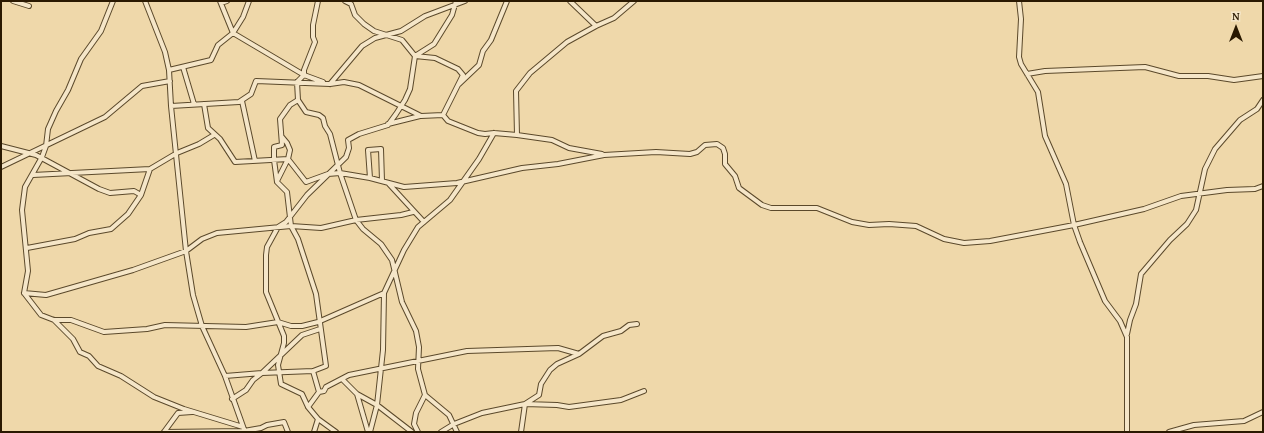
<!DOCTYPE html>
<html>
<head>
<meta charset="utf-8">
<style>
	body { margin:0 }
	#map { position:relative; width:1264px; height:433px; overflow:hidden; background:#efd8aa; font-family:"Gentium Book Plus",serif }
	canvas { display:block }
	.frame { position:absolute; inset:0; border:2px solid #2a1901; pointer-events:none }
	.north { position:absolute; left:1216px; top:8px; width:40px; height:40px; -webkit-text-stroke:3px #f5e6c8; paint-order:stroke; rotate:0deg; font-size:11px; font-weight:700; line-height:16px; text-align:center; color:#2a1901 }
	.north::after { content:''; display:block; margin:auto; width:14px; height:18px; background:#2a1901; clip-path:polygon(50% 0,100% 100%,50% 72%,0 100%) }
</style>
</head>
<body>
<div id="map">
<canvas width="1264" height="433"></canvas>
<div class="frame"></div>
<div class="north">N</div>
</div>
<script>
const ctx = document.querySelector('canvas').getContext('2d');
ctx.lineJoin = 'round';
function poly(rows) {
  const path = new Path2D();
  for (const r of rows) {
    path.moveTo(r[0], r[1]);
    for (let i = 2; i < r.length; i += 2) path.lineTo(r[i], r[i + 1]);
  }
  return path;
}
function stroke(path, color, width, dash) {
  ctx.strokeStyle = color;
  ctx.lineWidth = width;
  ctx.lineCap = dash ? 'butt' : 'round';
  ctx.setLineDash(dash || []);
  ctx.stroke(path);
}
const minor = poly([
	[13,1,29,6],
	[145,1,165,52,169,70,171,106,186,251,193,295,202,326,225,376,245,432],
	[220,1,233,33,304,75,323,82],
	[570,1,596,26],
	[1019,1,1021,19,1019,57,1021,64,1038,92,1045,136,1066,184,1074,225,1080,242,1105,301,1120,321,1127,337,1127,432],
	[221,3,227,1],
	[415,56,435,58,458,69,463,75,443,115],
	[415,56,434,44,452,15,456,1],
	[183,67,194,104],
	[169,70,211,60,218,45,233,33,243,17,249,1],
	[1027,74,1045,71,1145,67,1179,76,1208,76,1234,80,1263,76],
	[330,84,362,46,375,38,401,31,425,16,465,1],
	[459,84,479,65,483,51,491,40,507,1],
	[298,100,306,112,319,115,323,118,325,126,330,134,340,173,356,220,363,229,381,244,392,260,402,302,416,331,419,347,418,369,425,395,416,413,414,424,418,432],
	[242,101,255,161],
	[204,104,208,128,220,139,235,162,288,159,306,182,328,174,340,173,370,178,404,187,457,183,522,168,558,164,604,155,656,152,690,154,697,152,705,145,717,144,723,148,725,154,725,164,735,176,739,188,762,205,771,208,817,208,852,222,869,225,889,224,916,226,944,239,964,243,990,241,1074,225,1144,209,1181,196,1227,190,1255,189,1263,186],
	[171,106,239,102,251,94,256,81,330,84,344,82,359,85,421,116,443,115,448,121,478,133,485,134,494,133,517,135,552,140,569,148,602,154],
	[388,124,420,116],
	[517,135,516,91,530,73,567,42,596,26,614,18,634,1],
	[1,146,36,155,99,189,110,193,134,191,141,195],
	[1,167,105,117,142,86,170,81],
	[33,175,150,169,177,153,199,144,214,135],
	[370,178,368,150,381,149,382,181],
	[277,181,288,159,290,150,287,143,282,137],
	[389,184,424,222],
	[27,248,75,239,89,233,111,229,128,214,141,195,150,169],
	[24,293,46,295,133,270,186,251,202,239,217,233,291,226,321,228,356,220,401,215,413,212],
	[24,293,41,315,54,320,71,320,104,332,147,329,165,325,246,327,278,322,291,326,302,326,318,322,384,293],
	[24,293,28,271,22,210,25,187,42,157,46,146,48,129,56,111,68,90,81,59,101,31,113,1],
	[54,320,73,339,80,352,89,356,98,366,121,376,154,397,184,409,243,427],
	[1127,334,1130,320,1136,304,1141,274,1170,240,1187,224,1196,210,1205,169,1215,149,1240,120,1257,109,1263,100],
	[225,376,262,373,302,335,320,329],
	[342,379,357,394,368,432],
	[319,392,324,391,326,387,349,375,467,351,558,348,579,354],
	[357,394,377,405,412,432],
	[425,395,449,415,457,432],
	[232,399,246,390,253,380,262,373,313,371,326,366,316,294,298,239,291,226,287,192,277,182,274,160,274,147,282,145,280,119,290,105,298,100,297,82,304,75,304,70,315,42,313,37,313,25,318,1],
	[308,407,319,392,313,371],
	[318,419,336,432],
	[164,432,244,431,261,428,267,425,284,422,288,432],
	[164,432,178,413,192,412],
	[314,432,318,419,308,407,302,394,281,384,278,365,284,343,284,336,266,292,266,255,267,247,278,227,286,222,307,195,346,157,349,148,348,140,359,134,388,125,396,114,405,100,410,89,415,56,402,40,374,31,364,24,355,15,351,4,345,1],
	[370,432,377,405,383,350,384,293,404,250,418,227,450,200,479,159,494,133],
	[441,432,454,424,482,413,525,404,539,395,541,384,550,370,557,364,579,354,603,336,621,331,629,325,637,324],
	[521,432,525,404,557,405,569,407,621,400,644,391],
	[1169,432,1194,425,1244,421,1263,412]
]);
stroke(minor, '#5b492b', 6);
stroke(minor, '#f5e6c8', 4);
</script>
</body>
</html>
